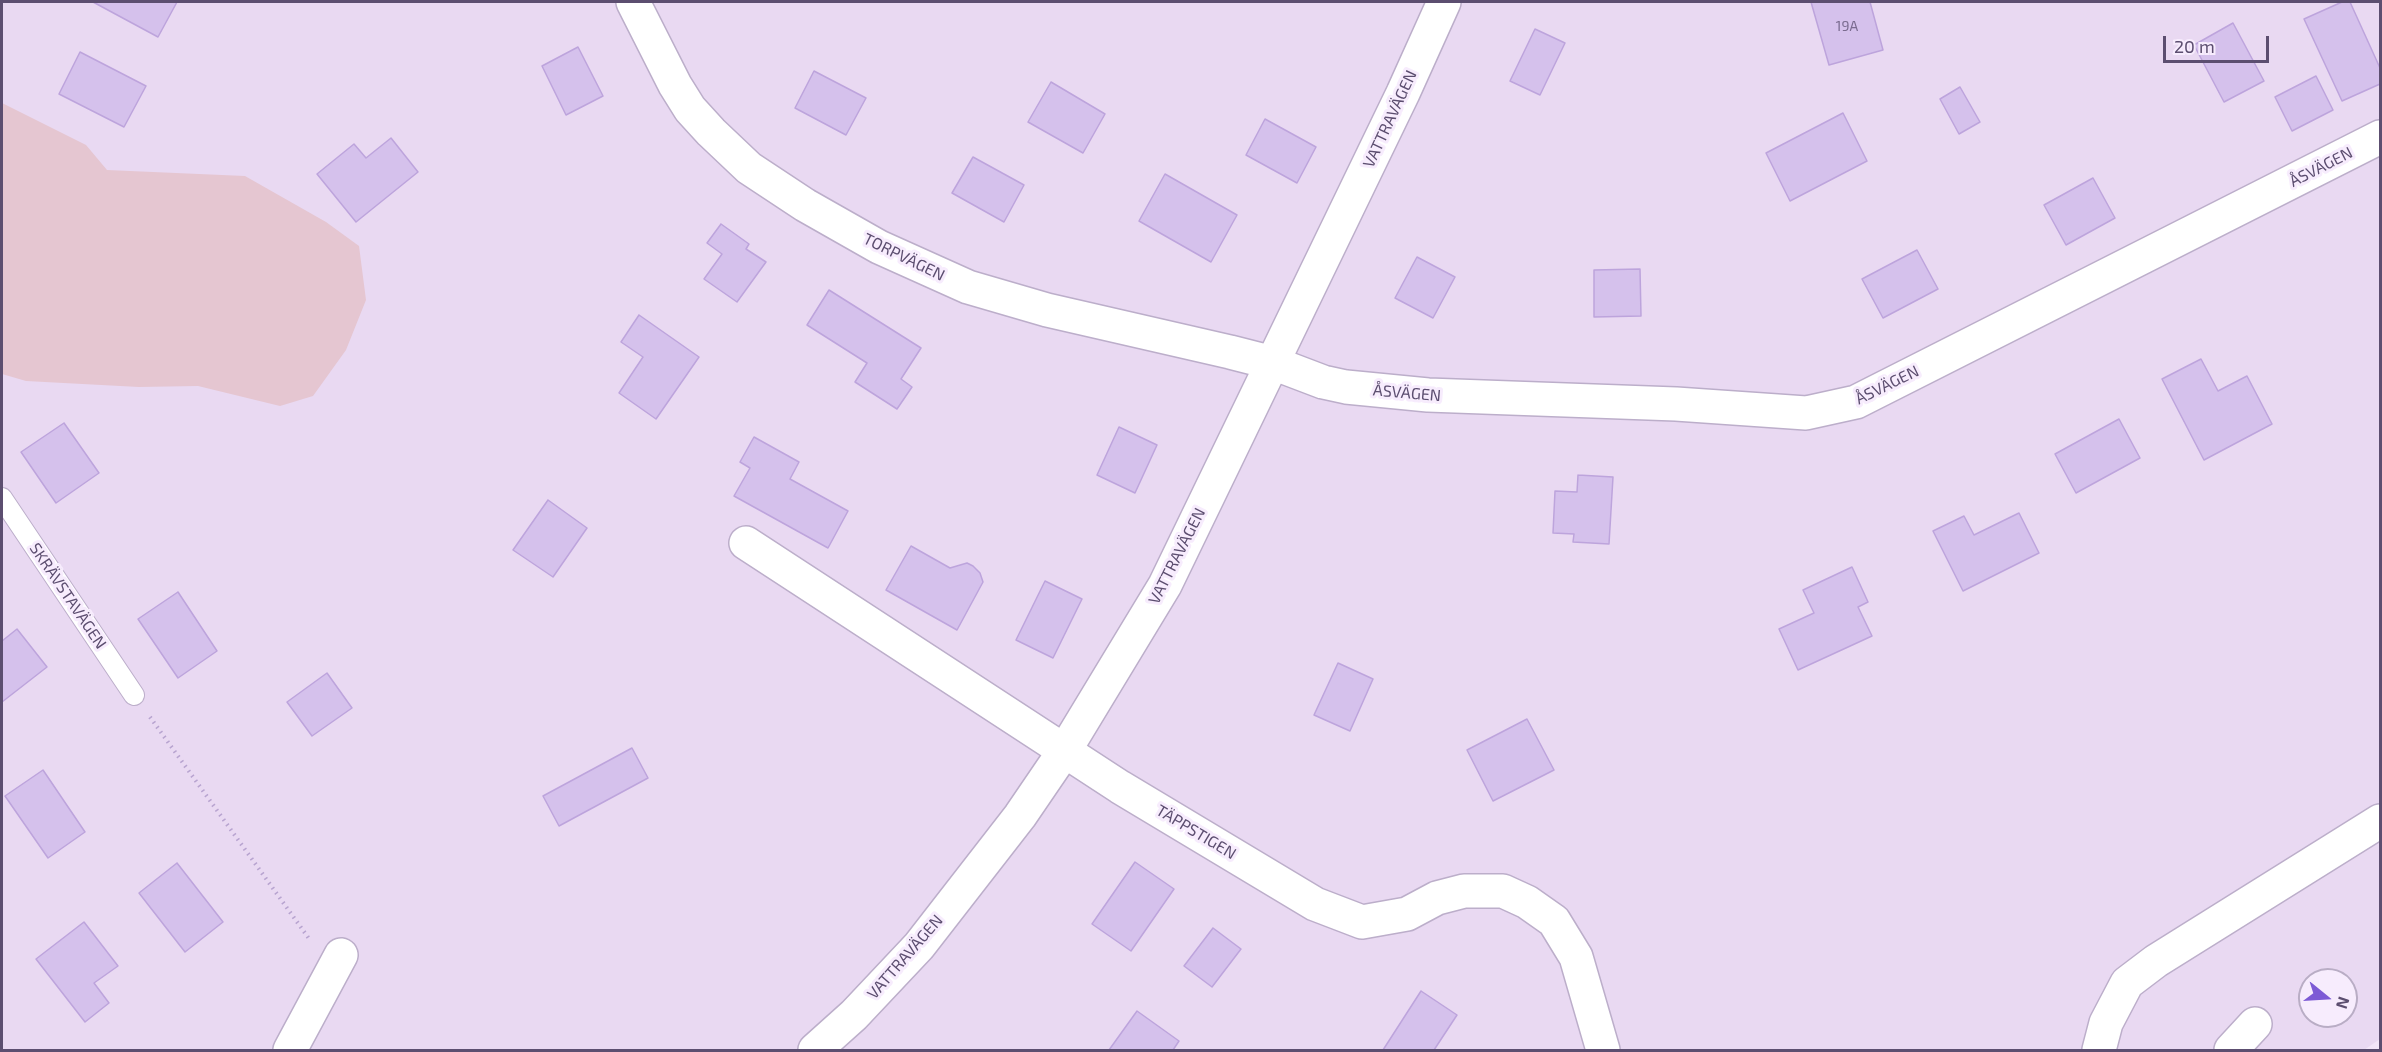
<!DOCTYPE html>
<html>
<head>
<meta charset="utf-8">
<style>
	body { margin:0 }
	#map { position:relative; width:2382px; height:1052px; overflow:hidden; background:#f3e6f9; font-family:"Exo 2",sans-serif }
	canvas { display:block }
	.frame { position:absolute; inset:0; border:3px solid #5c4e70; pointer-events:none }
	.north { position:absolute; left:2298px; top:968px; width:60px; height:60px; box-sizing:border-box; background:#f7ecfd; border:2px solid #b9adc5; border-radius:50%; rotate:108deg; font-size:16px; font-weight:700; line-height:24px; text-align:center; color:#5c4e70 }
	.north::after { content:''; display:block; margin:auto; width:21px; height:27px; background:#7d5ad5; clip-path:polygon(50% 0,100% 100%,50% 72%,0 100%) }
	.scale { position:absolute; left:2163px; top:36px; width:106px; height:27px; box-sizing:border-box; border:3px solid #5c4e70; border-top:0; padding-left:8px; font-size:18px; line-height:21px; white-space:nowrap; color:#5c4e70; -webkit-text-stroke:4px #f7ecfd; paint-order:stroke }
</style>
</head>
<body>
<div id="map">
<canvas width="2382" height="1052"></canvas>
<div class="frame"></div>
<div class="north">N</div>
<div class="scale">20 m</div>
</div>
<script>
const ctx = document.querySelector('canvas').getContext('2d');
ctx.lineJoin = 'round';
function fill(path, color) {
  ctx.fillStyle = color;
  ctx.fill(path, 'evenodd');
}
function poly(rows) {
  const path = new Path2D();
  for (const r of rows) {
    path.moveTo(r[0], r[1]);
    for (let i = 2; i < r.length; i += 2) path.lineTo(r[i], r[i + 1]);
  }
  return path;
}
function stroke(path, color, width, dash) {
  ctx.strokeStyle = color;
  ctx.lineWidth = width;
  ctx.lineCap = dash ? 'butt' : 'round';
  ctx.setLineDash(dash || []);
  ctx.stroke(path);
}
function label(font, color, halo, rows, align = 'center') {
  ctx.font = font + ' "Exo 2",sans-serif';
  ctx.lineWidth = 6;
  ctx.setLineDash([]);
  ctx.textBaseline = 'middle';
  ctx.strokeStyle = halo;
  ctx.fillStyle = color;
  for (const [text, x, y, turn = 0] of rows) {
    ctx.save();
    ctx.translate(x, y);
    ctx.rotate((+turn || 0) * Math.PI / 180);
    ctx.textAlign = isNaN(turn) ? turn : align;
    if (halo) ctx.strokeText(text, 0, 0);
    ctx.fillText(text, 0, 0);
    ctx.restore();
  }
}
const residential = poly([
	[2,2,2380,2,2380,1039,2364,1050,2,1050],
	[2310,980,2346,980,2346,1016,2310,1016]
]);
const green = poly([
	[2,103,86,145,107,170,245,176,326,222,359,246,366,300,346,350,313,396,280,406,198,386,139,387,26,381,2,374]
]);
const building = poly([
	[93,2,177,2,158,37,93,2],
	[1811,2,1870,2,1883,50,1829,65,1811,2],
	[2342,2,2350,2,2380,68,2380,84,2342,101,2304,19,2342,2],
	[2233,23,2264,81,2224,102,2194,45,2233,23],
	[1535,29,1565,43,1540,95,1510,81,1535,29],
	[578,47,603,96,566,115,542,66,578,47],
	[80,52,146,86,124,127,59,94,80,52],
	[814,71,866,98,846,135,795,108,814,71],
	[2316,76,2333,110,2292,131,2275,97,2316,76],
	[1051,82,1105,114,1083,153,1028,122,1051,82],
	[1960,87,1980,122,1959,134,1940,99,1960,87],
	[1843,113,1867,161,1790,201,1766,153,1843,113],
	[1265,119,1316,147,1297,183,1246,155,1265,119],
	[391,138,418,172,356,222,317,174,354,144,366,158,391,138],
	[973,157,1024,185,1004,222,952,193,973,157],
	[1165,174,1237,215,1211,262,1139,221,1165,174],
	[2093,178,2115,218,2066,245,2044,205,2093,178],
	[721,224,749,244,746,249,766,262,737,302,704,279,722,254,707,243,721,224],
	[1917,250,1938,289,1883,318,1862,279,1917,250],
	[1417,257,1455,277,1433,318,1395,298,1417,257],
	[1640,269,1641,316,1594,317,1594,270,1640,269],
	[829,290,921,348,901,379,912,387,897,409,855,382,867,363,807,325,829,290],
	[639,315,699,357,656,419,619,393,643,357,621,342,639,315],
	[2201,359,2218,391,2247,376,2272,424,2204,460,2162,379,2201,359],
	[2119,419,2140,458,2076,493,2055,454,2119,419],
	[64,423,99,473,56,503,21,452,64,423],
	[1119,427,1157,445,1135,493,1097,475,1119,427],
	[754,437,799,462,790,479,848,511,828,548,734,496,750,468,740,462,754,437],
	[1578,475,1613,477,1609,544,1573,542,1574,534,1553,533,1555,491,1577,492,1578,475],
	[548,500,587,528,553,577,513,550,548,500],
	[2019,513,2039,553,1963,591,1933,531,1964,516,1974,535,2019,513],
	[911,546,950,568,967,563,973,566,980,573,983,582,957,630,886,590,911,546],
	[1852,567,1868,602,1858,607,1872,636,1798,670,1779,629,1814,613,1803,590,1852,567],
	[1045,581,1082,599,1053,658,1016,640,1045,581],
	[178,592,217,651,178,678,138,619,178,592],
	[17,629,47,667,2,702,2,641,17,629],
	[1338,663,1373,679,1350,731,1314,715,1338,663],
	[327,673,352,708,312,736,287,702,327,673],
	[1527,719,1554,770,1493,801,1467,750,1527,719],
	[632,748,648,778,559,826,543,796,632,748],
	[43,770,85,832,48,858,5,796,43,770],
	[1135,862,1174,889,1131,951,1092,924,1135,862],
	[177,863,223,922,185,952,139,893,177,863],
	[84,922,118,966,94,983,109,1003,85,1022,36,959,84,922],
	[1213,928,1241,949,1212,987,1184,966,1213,928],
	[1421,991,1457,1015,1434,1050,1383,1050,1421,991],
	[1137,1011,1179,1041,1173,1050,1109,1050,1137,1011]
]);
const path = poly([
	[150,717,310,940]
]);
const service = poly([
	[2,498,134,695]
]);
const minor = poly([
	[633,2,675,85,690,109,711,132,749,168,805,205,879,247,968,287,1047,310,1230,352,1273,363,1323,382,1346,387,1428,395,1676,404,1806,413,1856,402,2380,137],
	[746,543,1120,787,1315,904,1362,922,1407,914,1437,898,1464,891,1503,891,1527,902,1554,921,1576,957,1603,1050],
	[290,1050,341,955],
	[2099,1050,2106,1023,2127,983,2156,961,2380,821],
	[2231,1050,2255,1024]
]);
const tertiary = poly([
	[815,1050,854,1015,919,946,1020,816,1065,750,1165,585,1403,93,1444,2]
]);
const numberNames = [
	["19A",1847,26]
];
const streetNames = [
	["VATTRAVÄGEN",1390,119,-65],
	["ÅSVÄGEN",2321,167,-27],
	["TORPVÄGEN",904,257,26],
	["ÅSVÄGEN",1887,385,-26],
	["ÅSVÄGEN",1407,393,5],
	["VATTRAVÄGEN",1177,556,-63],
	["SKRÄVSTAVÄGEN",68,596,56],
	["TÄPPSTIGEN",1196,832,31],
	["VATTRAVÄGEN",905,957,-49]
];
fill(residential, '#e9d9f2');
fill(green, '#e5c6d1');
fill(building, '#d5c1ec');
stroke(building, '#bda4dc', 1.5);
stroke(service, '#bcaeca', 22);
stroke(minor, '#bcaeca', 36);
stroke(tertiary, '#bcaeca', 36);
stroke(path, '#b8a4d0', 4, [1.5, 4.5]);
stroke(service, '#fff', 20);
stroke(minor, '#fff', 33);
stroke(tertiary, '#fff', 33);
label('14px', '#7a6b8f', null, numberNames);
label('16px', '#5c4e70', '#f7ecfd', streetNames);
</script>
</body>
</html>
